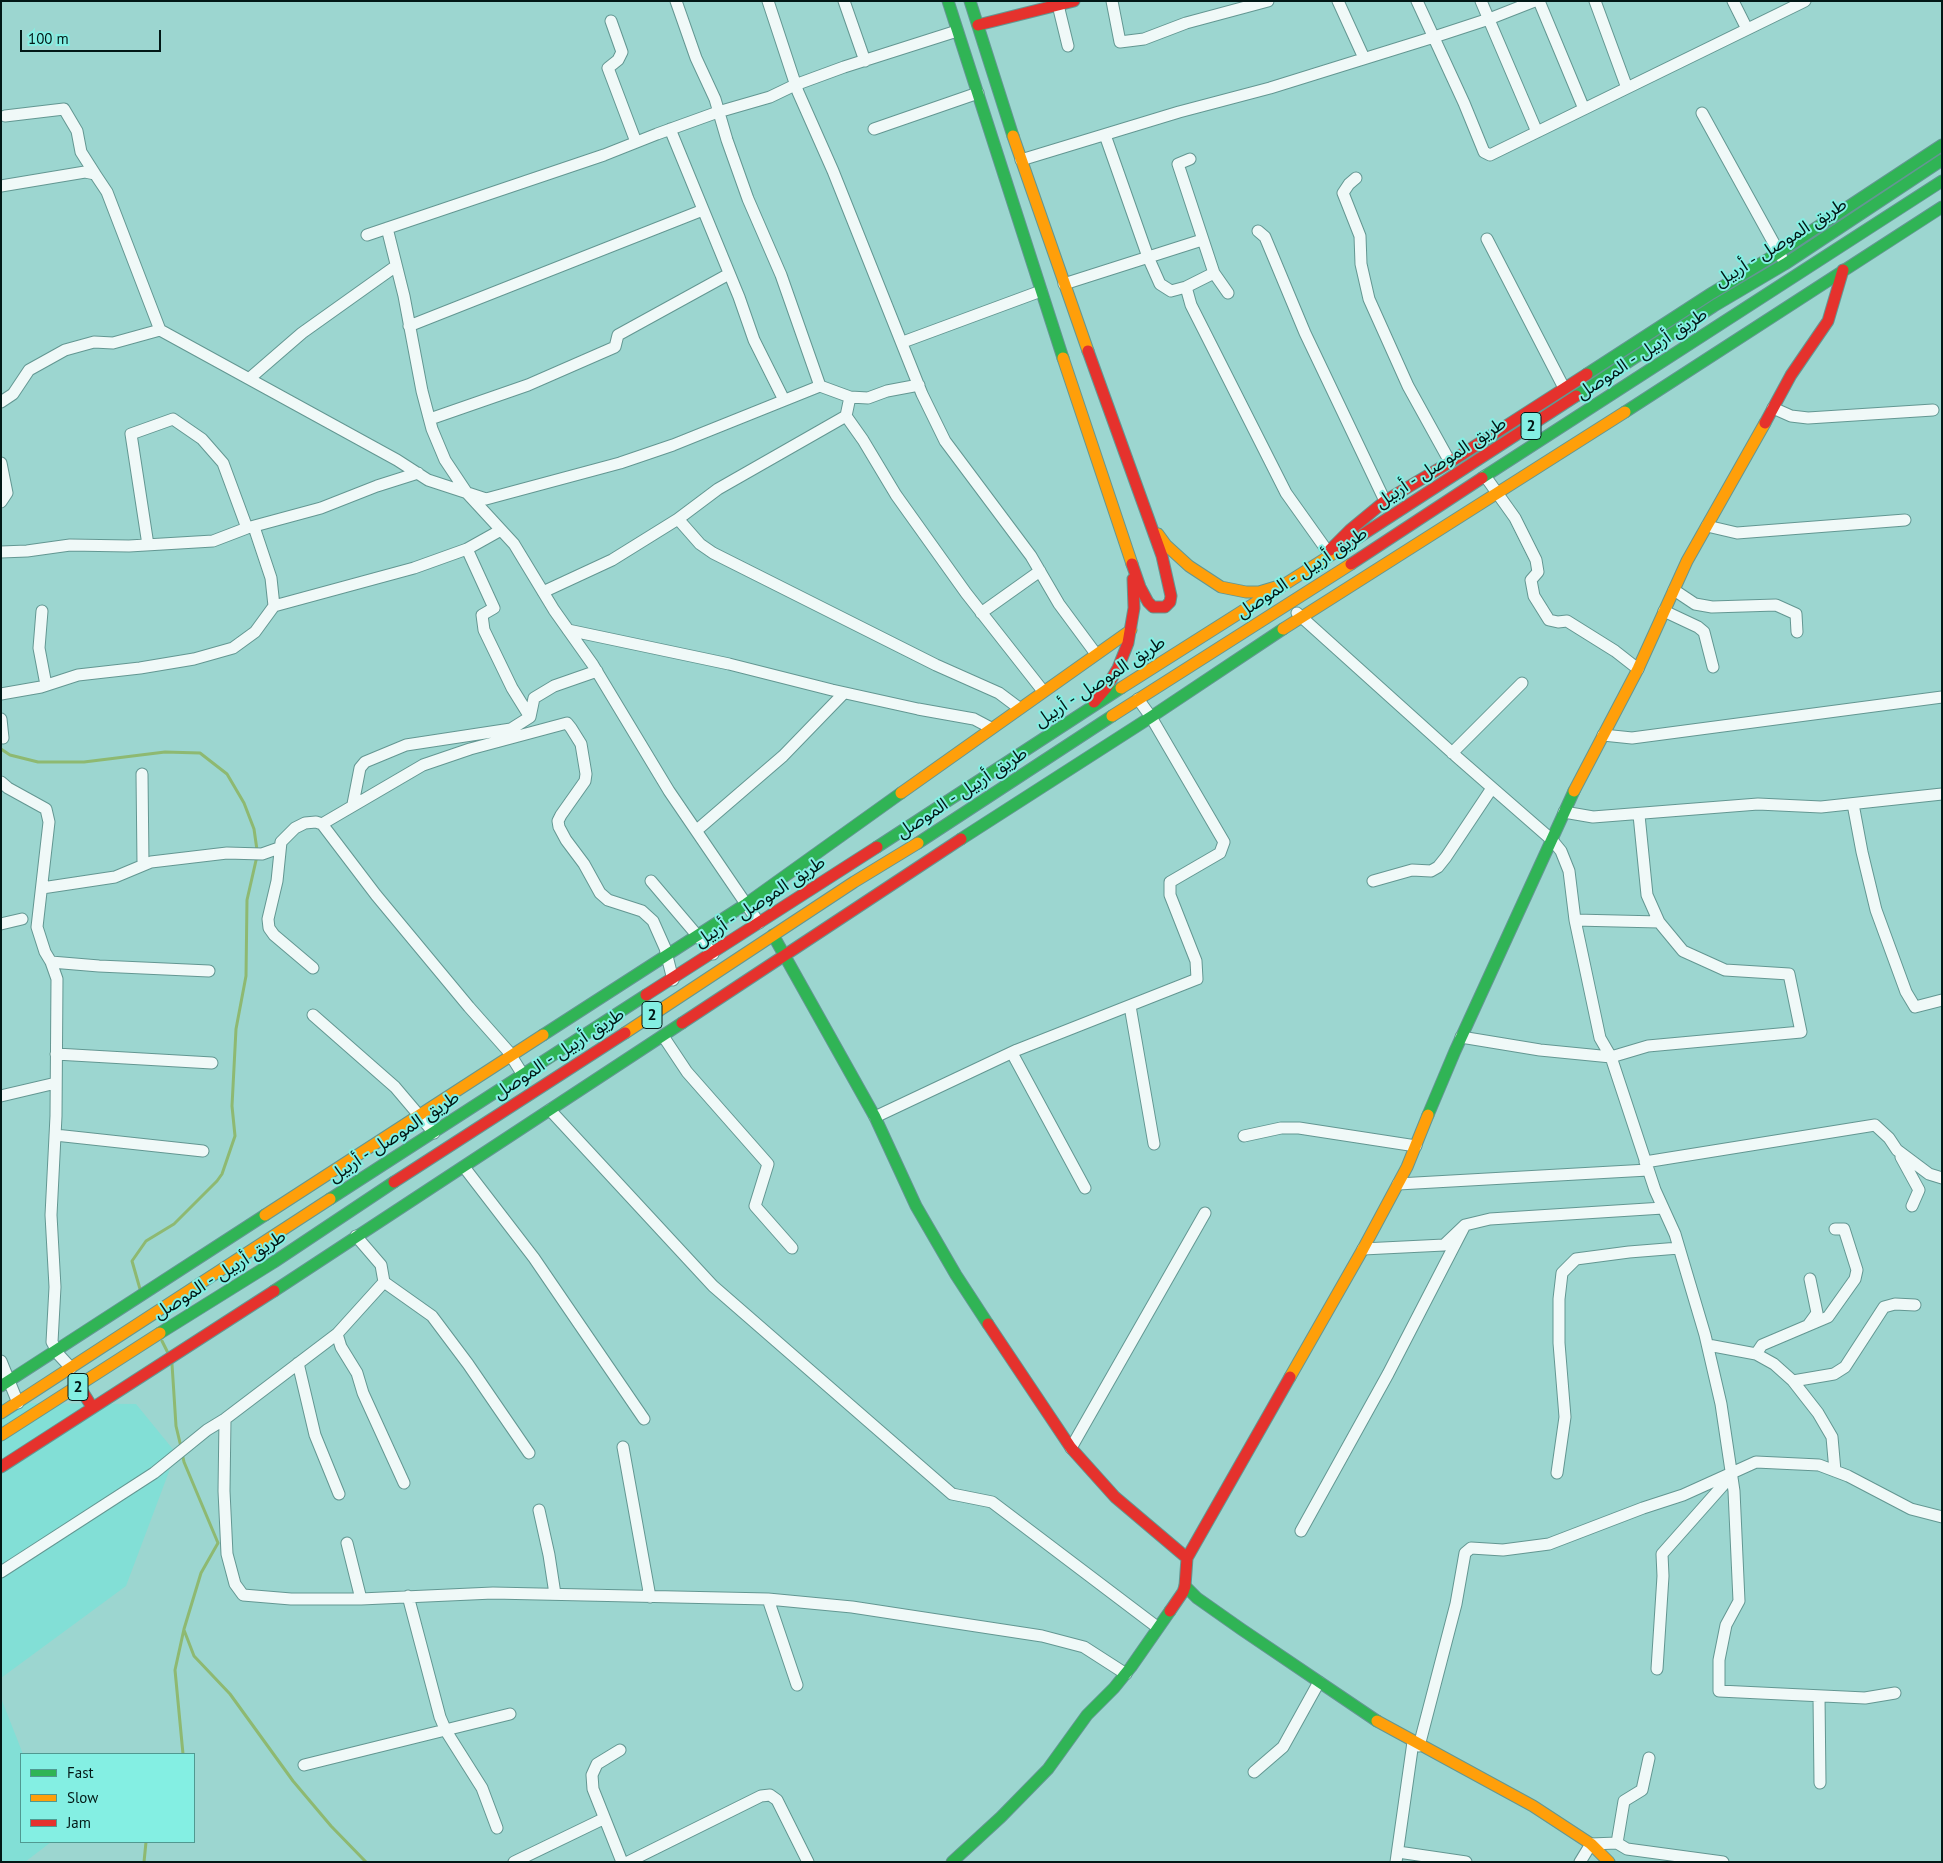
<!DOCTYPE html>
<html>
<head>
<meta charset="utf-8">
<style>
	body { margin:0 }
	#map { position:relative; width:1943px; height:1863px; overflow:hidden; background:#9cd6d0; font-family:"PT Sans",sans-serif }
	canvas { display:block }
	.frame { position:absolute; inset:0; border:2px solid #021816; pointer-events:none }
	.legend { position:absolute; left:20px; top:1753px; width:175px; height:90px; box-sizing:border-box; background:#84efe3; border:1px solid #509991; margin:0; padding:6px 9px; list-style:none; font-size:15px; color:#021816 }
	.legend li { display:flex; align-items:center; gap:10px; height:25px }
	.legend b { width:25px; border:1px solid #509991 }
	.scale { position:absolute; left:20px; top:30px; width:141px; height:22px; box-sizing:border-box; border:2px solid #021816; border-top:0; padding-left:6px; font-size:15px; line-height:18px; white-space:nowrap; color:#021816; -webkit-text-stroke:4px #84efe3; paint-order:stroke }
</style>
</head>
<body>
<div id="map">
<canvas width="1943" height="1863"></canvas>
<div class="frame"></div>
<ul class="legend">
<li><b style="height:6px;background:#30b455"></b>Fast</li>
<li><b style="height:6px;background:#ff9f0a"></b>Slow</li>
<li><b style="height:6px;background:#e5322d"></b>Jam</li>
</ul>
<div class="scale">100 m</div>
</div>
<script>
const ctx = document.querySelector('canvas').getContext('2d');
ctx.lineJoin = 'round';
function fill(path, color) {
  ctx.fillStyle = color;
  ctx.fill(path, 'evenodd');
}
function poly(rows) {
  const path = new Path2D();
  for (const r of rows) {
    path.moveTo(r[0], r[1]);
    for (let i = 2; i < r.length; i += 2) path.lineTo(r[i], r[i + 1]);
  }
  return path;
}
function stroke(path, color, width, dash) {
  ctx.strokeStyle = color;
  ctx.lineWidth = width;
  ctx.lineCap = dash ? 'butt' : 'round';
  ctx.setLineDash(dash || []);
  ctx.stroke(path);
}
function label(font, color, halo, rows, align = 'center') {
  ctx.font = font + ' "PT Sans","Noto Sans Arabic",sans-serif';
  ctx.lineWidth = 4;
  ctx.setLineDash([]);
  ctx.textBaseline = 'middle';
  ctx.strokeStyle = halo;
  ctx.fillStyle = color;
  for (const [text, x, y, turn = 0] of rows) {
    ctx.save();
    ctx.translate(x, y);
    ctx.rotate((+turn || 0) * Math.PI / 180);
    ctx.textAlign = isNaN(turn) ? turn : align;
    if (halo) ctx.strokeText(text, 0, 0);
    ctx.fillText(text, 0, 0);
    ctx.restore();
  }
}
const built = poly([
	[1,1403,136,1404,176,1453,126,1586,1,1678],
	[1,1698,23,1754,21,1754,21,1842,51,1842,25,1862,1,1862]
]);
const stream = poly([
	[1,749,10,755,38,762,84,762,165,752,200,753,227,774,244,803,254,829,257,850],
	[140,1289,132,1261,146,1241,174,1224,217,1181,222,1174,235,1136,232,1106,236,1029,246,976,247,900,257,856],
	[162,1341,168,1353],
	[172,1364,176,1426,181,1447],
	[182,1453,184,1462,218,1543,201,1573,184,1629,175,1670,183,1754],
	[184,1630,194,1656,230,1694,293,1781,331,1826,366,1862],
	[144,1862,146,1842]
]);
const street = poly([
	[676,1,696,58,715,99,727,140,748,199,781,275,820,386,850,397,868,398,887,391,919,385],
	[768,1,798,92,833,171,922,394,945,441,1031,556,1059,604,1096,654],
	[844,1,865,61],
	[1112,1,1120,42,1144,39,1186,23,1268,1],
	[1338,1,1364,58],
	[1417,1,1464,103,1484,152,1490,155,1805,1],
	[1481,1,1537,132],
	[1539,1,1584,109],
	[1595,1,1627,88],
	[1733,1,1747,29],
	[1058,5,1068,46],
	[611,21,622,52,618,60,608,68,636,142],
	[1702,113,1782,258],
	[5,116,64,109,77,131,81,152,95,174],
	[670,129,739,297,754,340,784,400],
	[874,129,978,93],
	[1105,135,1148,257,1160,284,1171,291,1186,287,1191,305,1286,493,1328,552],
	[1190,159,1178,164,1214,273,1228,293],
	[1021,160,1179,112,1270,88,1434,37,1489,19,1535,1],
	[1356,178,1349,184,1343,193,1360,236,1361,264,1369,299,1408,386,1450,462],
	[1,186,85,172,95,174,107,192,160,330],
	[387,228,404,296,422,391,432,429,445,460,467,493,514,544,554,610,593,665,669,791,759,923],
	[1258,231,1265,237,1305,333,1385,501],
	[367,235,604,155,657,134,718,112,770,97,795,85,844,67,957,31],
	[1487,239,1564,388],
	[1064,284,1202,240],
	[1186,287,1214,273],
	[409,326,703,210],
	[903,342,1041,291],
	[250,378,302,333,396,266],
	[850,397,846,416,863,440,896,495,966,593,1043,691],
	[1,402,13,394,29,370,65,350,94,342,113,343,160,330,397,460,428,480,486,499,620,463,673,445,820,386],
	[1773,408,1791,416,1808,418,1933,410],
	[846,416,718,489,678,519,700,544,713,553,936,665,999,693,1019,708],
	[430,419,528,385,615,347,618,335,729,274],
	[1,463,7,493,1,502],
	[1485,476,1515,518,1536,560,1538,572,1531,580,1534,596,1549,620,1558,622,1567,621,1615,651,1638,669],
	[1707,526,1737,533,1905,520],
	[254,527,271,578,274,606,414,568,467,549],
	[501,530,467,549,494,608,482,615,484,630,512,688,530,717],
	[148,545,131,434,173,419,202,439,223,463,247,528],
	[1,552,27,551,70,545,129,546,213,541,247,528,321,508,377,486,418,473],
	[1674,590,1695,604,1712,607,1776,605,1796,614,1797,632],
	[543,592,612,560,678,519],
	[42,611,39,648,46,685],
	[1664,611,1698,627,1704,632,1713,667],
	[981,613,1040,571],
	[1297,613,1458,758,1552,840,1561,851,1569,871,1575,920,1600,1038,1611,1057,1655,1190,1675,1234,1705,1335,1721,1404,1734,1491,1739,1601,1726,1625,1719,1660,1719,1691,1865,1698,1895,1693],
	[568,630,729,664,832,690,918,709,974,719,991,728],
	[1,694,41,687,78,675,140,668,194,659,233,648,255,632,274,606],
	[1,719,3,738],
	[1603,735,1632,738,1942,697],
	[1452,753,1522,683],
	[142,774,143,864],
	[1,782,8,788,46,809,49,822,37,927,45,952,51,962,57,979,56,1116,51,1215,55,1287,52,1342,59,1355,71,1368],
	[353,804,360,768,365,762,406,745,511,729,530,717,534,698,554,686,597,671],
	[1853,804,1862,852,1876,910,1906,992,1915,1007,1942,1000],
	[1564,812,1593,817,1758,804,1821,807,1942,794],
	[322,824,423,765,470,749,567,723,571,728,581,744,586,774,585,781,561,815,558,821,559,827,566,840,584,864,600,893,608,900,642,911,653,921,665,948,673,980],
	[697,830,783,756,844,693],
	[651,881,713,954],
	[1373,881,1412,870,1431,871,1438,867,1446,857,1492,788],
	[42,888,115,877,151,862,227,853,262,854,279,848],
	[1575,920,1659,922],
	[1,924,22,919],
	[51,962,99,966,209,971],
	[313,968,274,935,269,928,268,919,277,881,281,842,295,828,305,823,316,822,322,824,376,895,469,1007,508,1051,523,1075],
	[1130,1006,1154,1144],
	[313,1015,395,1087,434,1133],
	[663,1036,687,1072,768,1164,755,1206,792,1248],
	[1461,1037,1540,1050,1611,1057,1648,1046,1801,1032,1789,974,1725,970,1683,951,1659,922,1647,895,1639,815],
	[1012,1053,1085,1188],
	[56,1054,212,1063],
	[1,1096,56,1083],
	[550,1110,713,1286,952,1494,992,1502,1157,1627],
	[875,1117,1017,1050,1197,979,1196,961,1170,895,1170,882,1220,853,1224,842,1151,717,1138,699],
	[55,1135,203,1151],
	[1244,1136,1281,1128,1299,1128,1416,1146],
	[1901,1157,1919,1190,1912,1206],
	[1645,1162,1875,1125,1889,1138,1897,1150,1929,1174,1942,1178],
	[464,1167,534,1258,644,1419],
	[1398,1184,1648,1170],
	[356,1236,381,1265,384,1282,432,1316,468,1364,529,1453],
	[1363,1249,1444,1245,1465,1225,1490,1219,1663,1208],
	[1809,1324,1817,1313,1810,1279],
	[337,1334,341,1347,357,1373,363,1393,404,1483],
	[1708,1345,1756,1354,1774,1364,1793,1381,1818,1413,1832,1437,1835,1471],
	[1756,1354,1762,1345,1828,1317,1855,1279,1857,1270,1844,1229,1835,1229],
	[1,1361,18,1403],
	[298,1363,315,1435,339,1494],
	[1793,1381,1834,1374,1845,1367,1884,1307,1895,1304,1915,1305],
	[225,1419,224,1491,227,1554,235,1584,243,1595,291,1599,361,1599,493,1593,768,1599,852,1607,1042,1636,1084,1647,1126,1674],
	[623,1447,650,1597],
	[1071,1448,1205,1213],
	[1557,1473,1565,1417,1559,1343,1559,1299,1562,1273,1576,1259,1629,1252,1679,1248],
	[539,1510,549,1555,555,1594],
	[1301,1531,1388,1374,1465,1225],
	[347,1543,361,1599],
	[1,1572,154,1473,207,1430,225,1419,337,1334,384,1282],
	[408,1596,440,1717,446,1731,482,1788,497,1828],
	[768,1599,797,1685],
	[1657,1669,1663,1576,1662,1554,1732,1475],
	[1819,1697,1820,1783],
	[1419,1746,1456,1604,1465,1553,1471,1548,1503,1550,1549,1544,1643,1508,1683,1495,1756,1462,1819,1465,1848,1476,1911,1509,1942,1517],
	[620,1750,597,1764,592,1775,593,1789,622,1862],
	[304,1765,510,1714],
	[1254,1772,1283,1747,1319,1682],
	[1617,1843,1627,1849,1723,1862],
	[1398,1852,1466,1862],
	[514,1862,603,1819],
	[628,1862,761,1796,770,1795,777,1800,808,1862],
	[1396,1862,1413,1742],
	[1580,1862,1591,1844,1617,1843,1624,1801,1642,1790,1649,1758]
]);
const fast = poly([
	[948,1,1063,358],
	[970,1,1013,136],
	[1587,374,1712,293,1778,253,1942,145],
	[1576,396,1714,306,1785,264,1942,160],
	[1625,412,1942,207],
	[1482,478,1942,181],
	[961,839,1151,717,1283,629],
	[918,843,1112,716],
	[877,847,1121,688],
	[773,935,875,1117,916,1206,956,1275,988,1324],
	[543,1035,746,904,901,793],
	[1428,1115,1455,1051,1574,791],
	[330,1199,646,995],
	[274,1291,682,1023],
	[160,1333,274,1262,394,1182],
	[1,1386,265,1215],
	[1185,1586,1197,1598,1241,1629,1377,1721],
	[952,1862,1001,1817,1048,1769,1087,1715,1114,1688,1131,1667,1170,1611]
]);
const slow = poly([
	[1013,136,1088,351],
	[1063,358,1132,564],
	[1158,534,1166,545,1189,566,1221,587,1246,592,1259,592,1279,586],
	[1283,629,1625,412],
	[1121,688,1342,548],
	[1112,716,1351,564],
	[1574,791,1638,669,1687,561,1765,423],
	[901,793,1131,630],
	[625,1033,854,882,918,843],
	[265,1215,543,1035],
	[1290,1377,1363,1249,1407,1167,1428,1115],
	[1,1413,330,1199],
	[1,1435,160,1333],
	[1377,1721,1533,1806,1591,1844,1609,1862]
]);
const jam = poly([
	[978,25,1074,1],
	[1088,351,1162,556,1171,596,1170,602,1165,607,1153,607,1148,602,1140,587,1132,564],
	[1765,423,1791,375,1828,321,1843,270],
	[1342,548,1576,396],
	[1330,550,1350,530,1385,501,1450,462,1587,374],
	[1351,564,1482,478],
	[1094,702,1106,688,1118,668,1128,643,1134,608,1133,579],
	[646,995,877,847],
	[682,1023,961,839],
	[394,1182,625,1033],
	[988,1324,1071,1448,1115,1497,1187,1558],
	[79,1386,92,1407],
	[1,1467,274,1291],
	[1170,1611,1183,1592,1185,1586,1187,1558,1290,1377]
]);
const shields = [
	[1531,426,20],
	[652,1015,20],
	[78,1387,20]
];
const shieldNames = [
	["2",1531,426],
	["2",652,1015],
	["2",78,1387]
];
const streetNames = [
	["طريق الموصل - أربيل",1781,243,-32],
	["طريق أربيل - الموصل",1642,354,-33],
	["طريق الموصل - أربيل",1441,463,-33],
	["طريق أربيل - الموصل",1302,573,-33],
	["طريق الموصل - أربيل",1100,682,-33],
	["طريق أربيل - الموصل",962,793,-33],
	["طريق الموصل - أربيل",760,902,-33],
	["طريق أربيل - الموصل",559,1054,-33],
	["طريق الموصل - أربيل",394,1137,-33],
	["طريق أربيل - الموصل",220,1275,-32]
];
fill(built, '#82dfd6');
stroke(stream, '#8eb971', 3);
stroke(street, '#639792', 13);
stroke(fast, '#639792', 13);
stroke(slow, '#639792', 13);
stroke(jam, '#639792', 13);
stroke(street, '#f0f9f8', 11);
stroke(fast, '#30b455', 11);
stroke(slow, '#ff9f0a', 11);
stroke(jam, '#e5322d', 11);
for (const [x, y, w] of shields) {
  const box = new Path2D();
  box.roundRect(x - w / 2, y - 13.5, w, 27, 4);
  ctx.fillStyle = '#84efe3';
  ctx.fill(box);
  stroke(box, '#021816', 1);
}
label('bold 16px', '#021816', null, shieldNames);
label('18px', '#021816', '#84efe3', streetNames);
</script>
</body>
</html>
